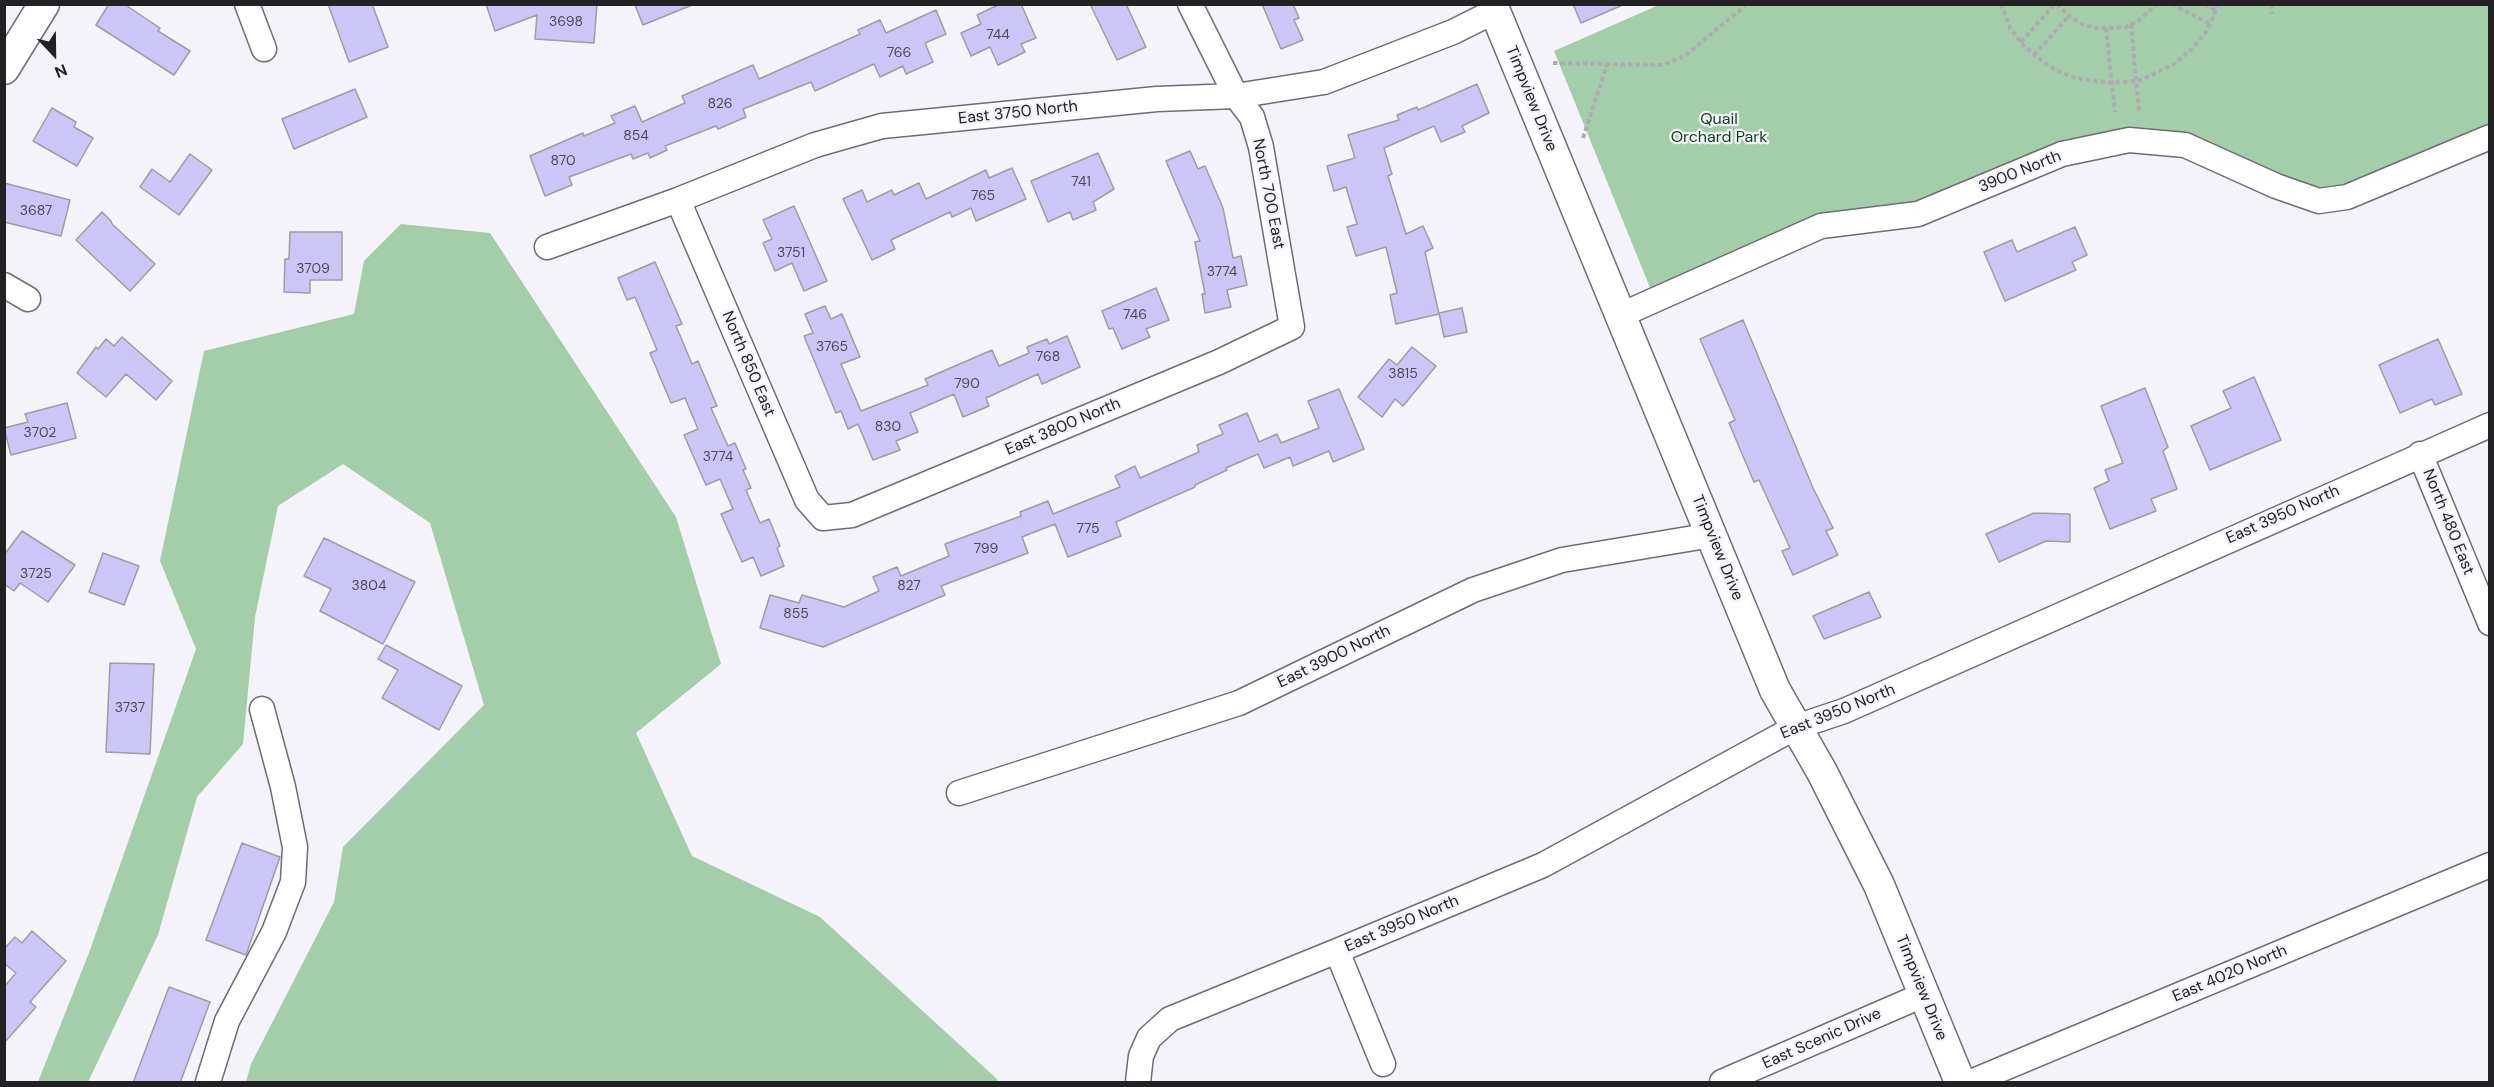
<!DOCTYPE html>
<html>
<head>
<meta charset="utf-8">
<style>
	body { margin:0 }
	#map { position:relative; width:2494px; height:1087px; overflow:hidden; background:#f3f3f9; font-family:"DM Sans",sans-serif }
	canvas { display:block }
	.frame { position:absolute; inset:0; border:6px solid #222124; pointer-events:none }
	.north { position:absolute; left:24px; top:24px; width:60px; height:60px; -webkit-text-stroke:4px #f3f3f9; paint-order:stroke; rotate:158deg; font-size:16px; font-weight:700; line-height:24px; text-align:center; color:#222124 }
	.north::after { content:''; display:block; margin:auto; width:21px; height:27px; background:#222124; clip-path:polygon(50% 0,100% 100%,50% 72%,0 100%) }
</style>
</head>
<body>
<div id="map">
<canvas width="2494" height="1087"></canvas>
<div class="frame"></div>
<div class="north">N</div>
</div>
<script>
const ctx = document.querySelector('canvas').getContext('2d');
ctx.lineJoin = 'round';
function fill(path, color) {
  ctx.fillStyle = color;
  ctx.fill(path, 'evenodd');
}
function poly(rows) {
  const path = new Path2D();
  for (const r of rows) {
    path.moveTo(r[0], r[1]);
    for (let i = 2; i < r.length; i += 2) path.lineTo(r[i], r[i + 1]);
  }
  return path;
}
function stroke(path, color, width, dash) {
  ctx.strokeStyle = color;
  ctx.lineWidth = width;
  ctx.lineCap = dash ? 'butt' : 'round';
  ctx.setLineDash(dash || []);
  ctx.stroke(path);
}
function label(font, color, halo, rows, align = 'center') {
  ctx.font = font + ' "DM Sans",sans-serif';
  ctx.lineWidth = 4.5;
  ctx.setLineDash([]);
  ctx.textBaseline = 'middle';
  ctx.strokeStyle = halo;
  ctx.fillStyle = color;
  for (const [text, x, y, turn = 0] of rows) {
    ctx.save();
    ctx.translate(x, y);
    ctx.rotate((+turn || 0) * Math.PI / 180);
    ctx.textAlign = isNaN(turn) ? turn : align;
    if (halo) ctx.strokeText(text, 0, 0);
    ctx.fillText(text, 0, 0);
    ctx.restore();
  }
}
const green = poly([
	[1661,4,2489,5,2489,132,2317,196,2127,136,1917,209,1817,222,1653,295,1554,51],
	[401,224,490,233,676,517,721,664,636,733,692,856,820,917,997,1079,998,1082,246,1082,251,1064,334,902,343,847,484,705,430,523,343,464,278,506,255,617,243,744,197,797,158,935,88,1082,38,1082,90,950,196,649,160,561,204,351,354,314,364,261]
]);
const building = poly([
	[109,4,124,4,160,28,158,31,190,51,174,75,96,25,109,4],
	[328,4,372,4,388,47,349,62,328,4],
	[486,4,597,4,594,43,535,39,537,15,495,31,486,4],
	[1000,4,1021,4,1036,38,1021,44,1025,52,998,65,990,47,971,56,961,33,981,24,977,15,1000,4],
	[1090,4,1126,4,1146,47,1117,60,1090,4],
	[1262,4,1293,4,1299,18,1294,20,1303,40,1281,49,1262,4],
	[1573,4,1625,4,1581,23,1573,4],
	[635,5,692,5,643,25,635,5],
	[936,10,946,34,925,43,933,62,906,74,903,66,880,77,874,64,815,91,811,82,743,109,746,117,718,129,716,126,665,146,667,150,650,158,648,153,633,159,631,154,569,177,572,185,545,196,530,156,583,133,584,136,615,123,611,116,635,106,642,122,685,103,682,96,753,65,759,79,860,34,858,30,880,20,886,33,936,10],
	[1477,84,1489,113,1462,126,1465,132,1441,142,1434,126,1384,148,1392,174,1388,176,1406,234,1423,226,1433,248,1425,252,1439,314,1396,324,1390,295,1397,293,1386,247,1356,256,1347,227,1357,224,1346,187,1334,191,1327,166,1355,158,1348,135,1399,120,1397,115,1417,107,1418,110,1477,84],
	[355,89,367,117,294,149,282,119,355,89],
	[52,108,76,122,74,127,93,138,77,166,33,141,52,108],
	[1190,151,1198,169,1205,166,1223,208,1233,258,1241,256,1247,285,1227,290,1231,307,1205,313,1202,294,1205,294,1195,242,1200,241,1166,161,1190,151],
	[1098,153,1114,189,1093,202,1096,210,1073,220,1070,212,1048,222,1031,181,1098,153],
	[190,154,212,170,179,215,140,187,152,169,170,182,190,154],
	[1012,168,1026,199,976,221,971,208,952,217,950,212,891,240,895,249,872,260,843,199,862,190,867,202,892,190,894,195,919,183,926,199,986,170,989,178,1012,168],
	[4,183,70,200,61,236,4,222,4,183],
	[794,206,827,281,804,291,792,263,775,271,763,243,772,239,763,220,794,206],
	[102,212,111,221,112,224,155,264,130,291,76,240,102,212],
	[2075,227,2087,255,2072,262,2076,270,2005,301,1984,252,2012,240,2017,252,2075,227],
	[290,232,342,232,342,280,310,280,310,293,284,292,285,259,289,259,290,232],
	[655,262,682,324,676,326,692,364,698,361,717,406,711,408,728,446,735,443,746,469,743,470,751,488,746,490,760,523,769,519,780,546,777,548,784,566,761,576,753,557,742,562,721,514,733,509,720,479,706,485,684,435,698,429,685,398,671,403,650,353,657,350,635,297,627,300,618,278,655,262],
	[1156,288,1169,320,1146,329,1150,337,1122,349,1113,328,1109,329,1102,311,1156,288],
	[825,306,831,319,842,314,860,357,841,364,861,411,928,385,925,379,992,350,999,366,1029,353,1027,347,1047,339,1049,344,1067,336,1080,367,1042,384,1038,374,986,398,989,406,963,417,954,394,910,413,918,432,896,441,900,450,873,460,858,424,848,429,841,411,836,413,804,336,813,333,805,314,825,306],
	[1462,308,1467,332,1444,337,1439,313,1462,308],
	[1743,320,1813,488,1833,528,1826,531,1838,555,1793,575,1782,551,1790,548,1759,480,1754,482,1729,423,1735,420,1700,339,1743,320],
	[122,337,172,381,156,400,126,374,106,397,77,373,96,347,98,349,106,339,114,346,122,337],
	[2438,339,2462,394,2435,405,2432,399,2400,413,2379,365,2438,339],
	[1412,347,1436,366,1403,406,1395,399,1382,417,1358,397,1389,359,1397,365,1412,347],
	[2254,377,2281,440,2210,470,2191,426,2231,408,2223,391,2254,377],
	[2145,388,2168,447,2163,451,2177,489,2151,499,2156,511,2110,529,2094,488,2109,481,2105,470,2123,463,2101,406,2145,388],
	[1339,389,1364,449,1333,462,1329,451,1293,466,1290,457,1264,468,1258,454,1226,468,1227,470,1195,485,1195,487,1116,522,1121,536,1068,557,1055,524,1022,537,1028,553,941,586,945,595,823,647,760,628,770,595,799,603,802,595,844,607,879,591,873,577,897,567,901,576,949,556,945,544,1021,516,1020,512,1048,501,1053,514,1120,487,1115,476,1135,466,1140,478,1199,452,1197,445,1223,434,1219,425,1247,413,1259,442,1277,434,1281,443,1319,428,1308,401,1339,389],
	[67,403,76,438,11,455,4,428,28,422,25,414,67,403],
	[2034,513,2070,514,2070,542,2046,541,1999,562,1986,534,2034,513],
	[22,531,75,565,48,602,20,583,14,591,4,584,4,555,22,531],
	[324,538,415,582,383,644,320,611,331,589,304,576,324,538],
	[103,553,139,566,124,605,89,592,103,553],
	[1869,592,1881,617,1824,639,1813,616,1869,592],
	[386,645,462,686,439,730,382,698,398,670,378,659,386,645],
	[110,663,154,664,150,754,106,752,110,663],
	[242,843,280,857,246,955,206,940,242,843],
	[32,931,66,961,30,1002,36,1007,4,1043,4,987,16,973,4,963,4,949,15,937,22,943,32,931],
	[169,987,210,1002,180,1083,133,1083,169,987]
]);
const path = poly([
	[2001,4,2010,28,2024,46,2037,57,2055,70,2075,78,2112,83,2141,80,2174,64,2192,49,2206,32,2214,15,2217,4],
	[2057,4,2069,16,2082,24,2096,28,2112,28,2126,27,2138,21,2157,4],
	[2172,4,2210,24],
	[2205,4,2215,10],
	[2271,4,2272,14],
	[2131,24,2139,111],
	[2106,28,2115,112],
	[2021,42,2055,4],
	[2034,55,2069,16],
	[1553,63,1663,65,1685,56,1747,4],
	[1583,138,1607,65]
]);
const minor = poly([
	[247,4,264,49],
	[678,200,807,500,823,518,852,515,1219,362,1292,327,1261,147,1252,117,1236,96,1190,4],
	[547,247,678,200,815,145,882,126,1157,99,1236,96,1324,82,1453,32,1495,11],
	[4,285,28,299],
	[1621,315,1821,226,1918,214,2062,154,2129,140,2185,145,2276,186,2319,201,2347,197,2490,137],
	[2420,454,2490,623],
	[959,793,1239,703,1473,590,1562,560,1712,535],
	[1337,951,1383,1064],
	[208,1082,227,1021,274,932,293,882,295,847,283,787,262,709],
	[1138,1082,1141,1056,1149,1038,1170,1019,1337,951,1543,865,1796,727,1844,711,2490,425],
	[1722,1082,1923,995],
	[1971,1082,2490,865]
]);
const tertiary = poly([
	[1492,4,1775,690,1822,772,1879,885,1960,1082],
	[4,69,44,4]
]);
const numberNames = [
	["3698",566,22],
	["744",998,35],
	["766",899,53],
	["826",720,104],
	["854",636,136],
	["870",563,161],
	["741",1081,182],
	["765",983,196],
	["3687",36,211],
	["3751",791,253],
	["3709",313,269],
	["3774",1222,272],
	["746",1135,315],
	["3765",832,347],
	["768",1048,357],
	["3815",1403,374],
	["790",967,384],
	["830",888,427],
	["3702",40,433],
	["3774",718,457],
	["775",1088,529],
	["799",986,549],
	["3725",36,574],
	["3804",369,586],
	["827",909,586],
	["855",796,614],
	["3737",130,708]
];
const streetNames = [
	["Timpview Drive",1531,99,68],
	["East 3750 North",1018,113,-6],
	["3900 North",2020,172,-22],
	["North 700 East",1268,194,79],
	["North 850 East",748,364,67],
	["East 3800 North",1063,427,-23],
	["East 3950 North",2283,515,-24],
	["North 480 East",2448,522,68],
	["Timpview Drive",1717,548,68],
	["East 3900 North",1334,657,-26],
	["East 3950 North",1838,712,-22],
	["East 3950 North",1402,924,-23],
	["East 4020 North",2230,974,-23],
	["Timpview Drive",1921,988,68],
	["East Scenic Drive",1822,1039,-24]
];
const parkNames = [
	["Quail",1719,120],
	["Orchard Park",1719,138]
];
fill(green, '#a4ceaa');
fill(building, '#ccc6f6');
stroke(building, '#9e9da3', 1.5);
stroke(minor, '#6e6d73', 27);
stroke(tertiary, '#6e6d73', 33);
stroke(path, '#adacb1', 4, [4.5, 3]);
stroke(minor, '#fff', 24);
stroke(tertiary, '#fff', 30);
label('14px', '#4c4a58', null, numberNames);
label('16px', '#222124', '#f3f3f9', streetNames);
label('16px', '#0d421d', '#f3f3f9', parkNames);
</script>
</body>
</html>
